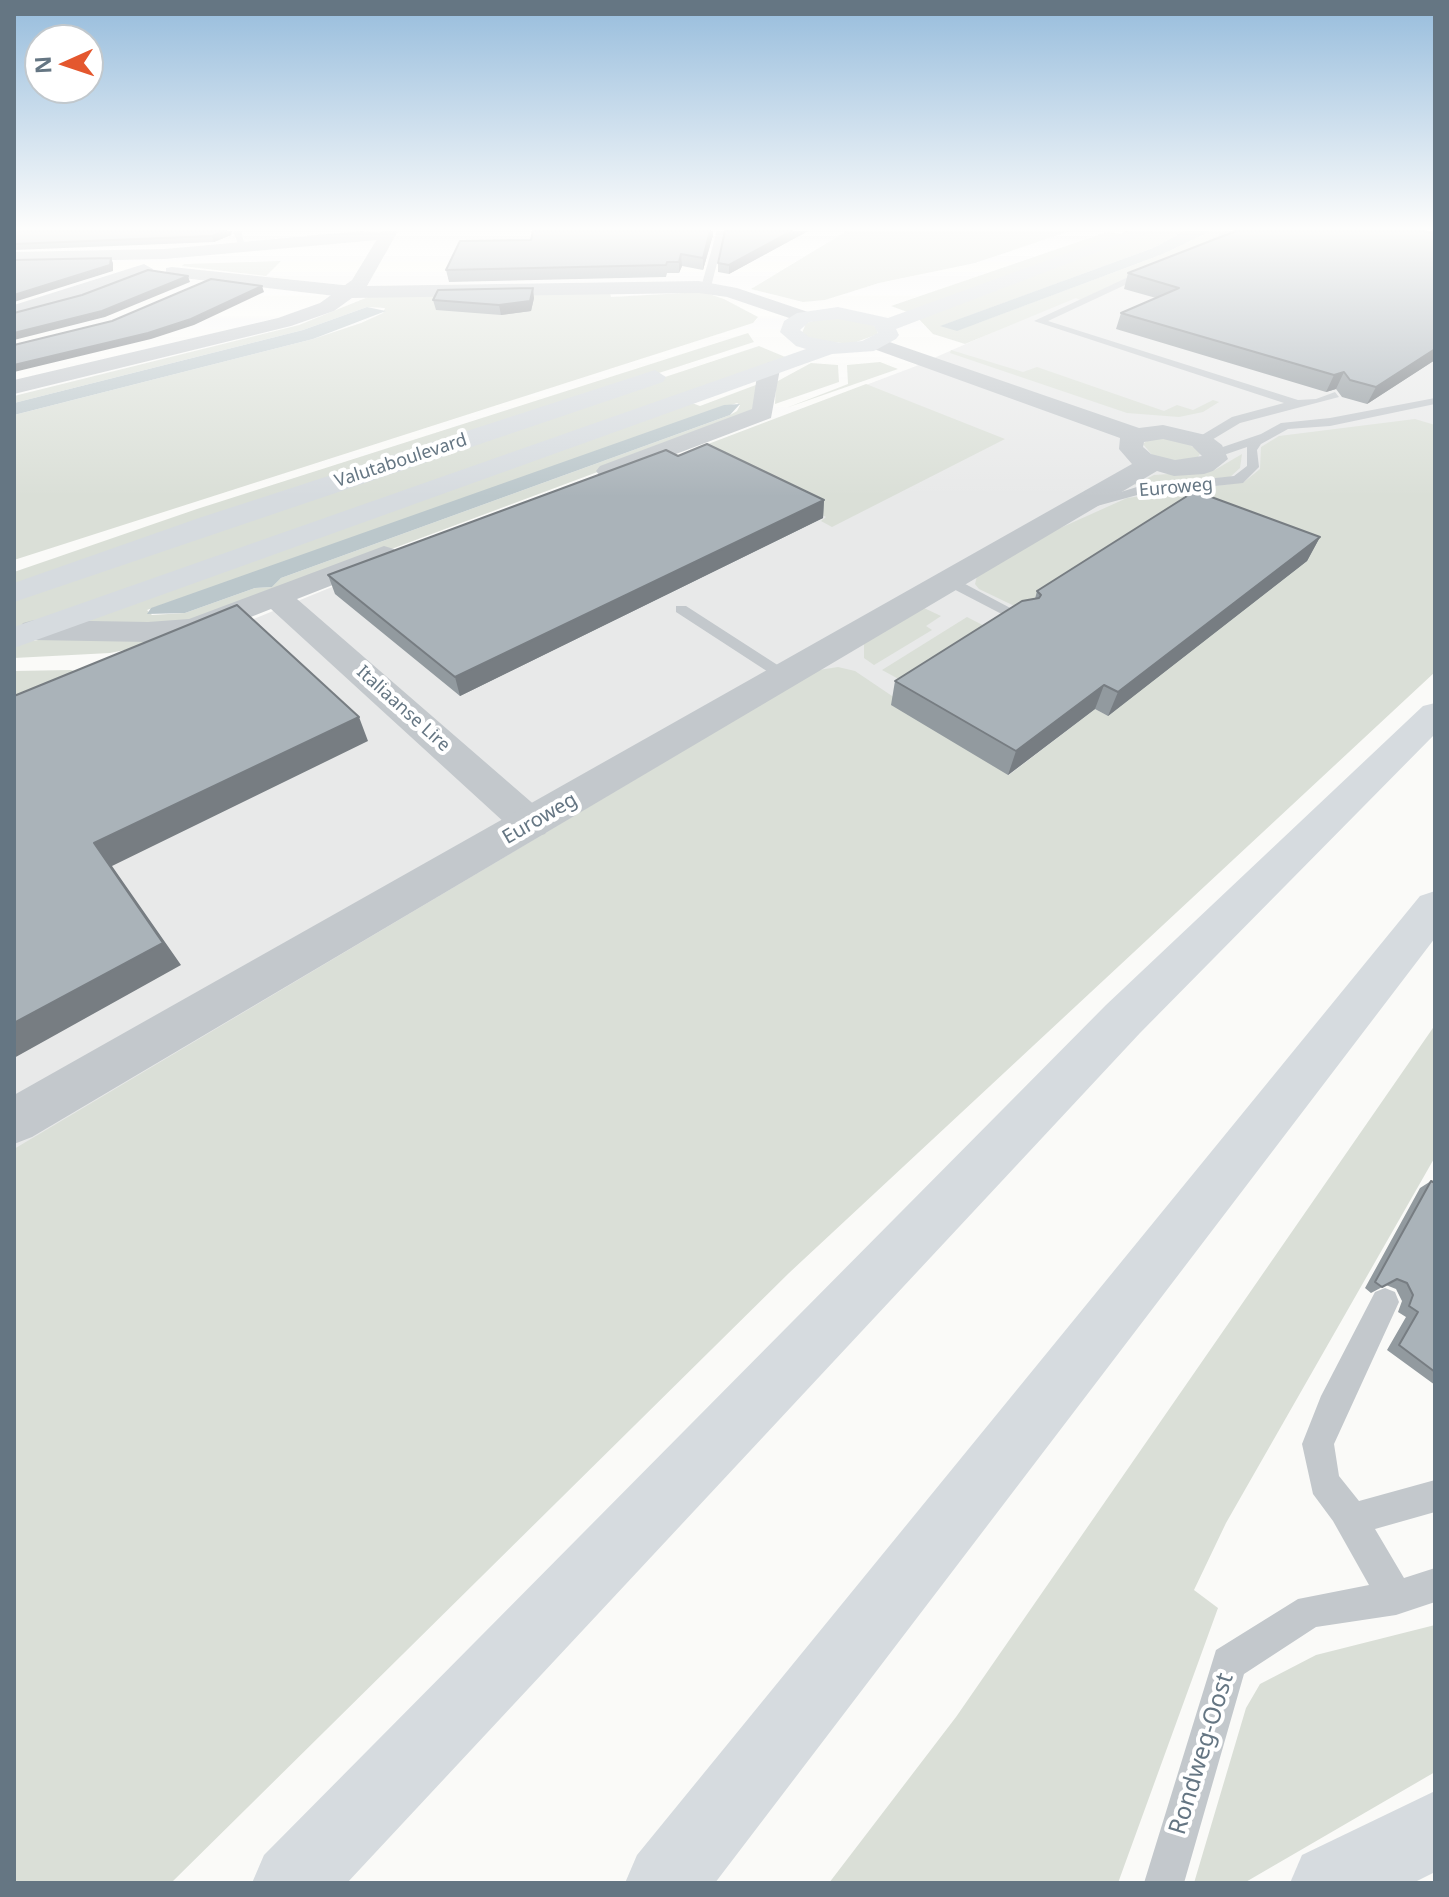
<!DOCTYPE html>
<html>
<head>
<meta charset="utf-8">
<style>
	body { margin:0 }
	#map { position:relative; width:1449px; height:1897px; overflow:hidden; background:#fafaf8; font-family:"Noto Sans",sans-serif }
	canvas { display:block }
	.frame { position:absolute; inset:0; border:16px solid #657683; pointer-events:none }
	.north { position:absolute; left:24px; top:24px; width:80px; height:80px; box-sizing:border-box; background:#fff; border:2px solid #c1c8cd; border-radius:50%; rotate:267deg; font-size:22px; font-weight:700; line-height:32px; text-align:center; color:#657683 }
	.north::after { content:''; display:block; margin:auto; width:28px; height:36px; background:#e4572e; clip-path:polygon(50% 0,100% 100%,50% 72%,0 100%) }
</style>
</head>
<body>
<div id="map">
<canvas width="1449" height="1897"></canvas>
<div class="frame"></div>
<div class="north">N</div>
</div>
<script>
const ctx = document.querySelector('canvas').getContext('2d');
ctx.lineJoin = 'round';
function fill(path, color) {
  ctx.fillStyle = color;
  ctx.fill(path, 'evenodd');
}
function poly(rows) {
  const path = new Path2D();
  for (const r of rows) {
    path.moveTo(r[0], r[1]);
    for (let i = 2; i < r.length; i += 2) path.lineTo(r[i], r[i + 1]);
  }
  return path;
}
function stroke(path, color, width, dash) {
  ctx.strokeStyle = color;
  ctx.lineWidth = width;
  ctx.lineCap = dash ? 'butt' : 'round';
  ctx.setLineDash(dash || []);
  ctx.stroke(path);
}
function label(font, color, halo, rows, align = 'center') {
  ctx.font = font + ' "Noto Sans",sans-serif';
  ctx.lineWidth = 8;
  ctx.setLineDash([]);
  ctx.textBaseline = 'middle';
  ctx.strokeStyle = halo;
  ctx.fillStyle = color;
  for (const [text, x, y, turn = 0] of rows) {
    ctx.save();
    ctx.translate(x, y);
    ctx.rotate((+turn || 0) * Math.PI / 180);
    ctx.textAlign = isNaN(turn) ? turn : align;
    if (halo) ctx.strokeText(text, 0, 0);
    ctx.fillText(text, 0, 0);
    ctx.restore();
  }
}
const built = poly([
	[1221,231,1416,231,1435,235,1435,554,14,1782,14,717,327,589,916,366]
]);
const green = poly([
	[847,231,1070,231,975,263,879,283,825,300,803,302,751,289],
	[1152,231,1185,231,1153,248,941,326,975,324,1163,254,1211,231,1229,231,1080,300,1076,298,965,344,933,334,916,316],
	[1107,232,1121,234,910,313,891,306],
	[281,261,266,276,182,266,184,264],
	[610,292,611,297,703,292,724,299,758,317,753,323,14,560,14,415,313,339,361,323,383,313,385,308,367,307,303,330,14,403,14,396,299,325,373,295],
	[828,317,865,321,876,327,878,334,851,344,812,340,802,333,806,323],
	[748,333,754,342,294,492,14,589,14,572,197,509],
	[759,346,790,359,14,634,14,597,337,485],
	[951,350,1023,372,1037,367,1164,411,1177,405,1193,410,1213,400,1219,402,1203,412,1179,417,1127,413,950,353],
	[880,362,898,369,786,408,848,384,847,365],
	[811,363,838,365,839,382,775,404,776,382],
	[761,383,760,400,750,415,199,621,152,627,70,620,692,403,700,406],
	[737,403,740,405,737,411,730,415,281,578,272,587,255,588,185,613,152,615,147,610],
	[866,384,1005,439,832,527,821,521,826,517,695,453,666,460],
	[1415,419,1435,425,1435,672,789,1273,171,1883,14,1883,14,1149,819,670,838,667,855,671,1009,775,1095,709,1108,716,1031,614,979,589,975,584,977,576,1058,529,1127,498,1244,482,1260,469,1261,447,1279,436],
	[1151,438,1178,439,1199,450,1200,454,1197,458,1171,461,1153,456,1143,444],
	[1242,454,1240,468,1230,477,1134,485,1154,475,1213,471],
	[924,608,941,616,926,626,932,630,874,665,864,658,864,643],
	[967,617,1000,634,917,689,882,670],
	[44,639,149,640,144,646,110,653,14,658,14,644],
	[71,670,78,672,14,719,14,671],
	[1435,1025,1435,1157,1226,1523,1194,1590,1218,1608,1118,1883,829,1883,956,1717],
	[1435,1625,1435,1772,1244,1883,1194,1883,1246,1708,1260,1684,1316,1655]
]);
const water = poly([
	[1185,231,1211,231,1163,254,957,331,940,326,1153,248],
	[367,307,386,311,313,339,14,415,14,403,303,330],
	[740,404,730,415,281,578,272,587,255,588,185,613,147,614,151,608,724,405]
]);
const service = poly([
	[233,231,241,231,246,249,240,249,233,231],
	[717,231,725,231,711,287,706,290,701,287,717,231],
	[1226,231,1237,231,1197,252,1190,250,1226,231],
	[1152,266,1155,271,1048,321,1298,400,1316,399,1335,392,1339,397,1240,423,1205,444,1197,444,1197,438,1232,417,1284,403,1034,321,1152,266],
	[1435,398,1435,404,1330,426,1288,429,1261,444,1257,450,1259,467,1243,483,1141,494,1086,509,1079,505,1140,486,1234,476,1247,466,1247,447,1215,458,1209,454,1211,451,1261,434,1281,423,1330,418,1435,398],
	[942,577,952,577,1031,619,1017,622,942,583,942,577],
	[676,606,686,606,793,675,785,680,779,679,676,612,676,606],
	[1385,1288,1395,1292,1399,1302,1334,1444,1339,1476,1359,1501,1435,1480,1435,1512,1375,1529,1404,1578,1435,1568,1435,1602,1396,1615,1316,1627,1244,1674,1184,1883,1144,1883,1216,1650,1298,1599,1369,1585,1333,1521,1313,1494,1302,1444,1321,1396,1375,1292,1385,1288]
]);
const minor = poly([
	[362,231,397,234,389,239,165,259,14,262,14,252,165,249,362,231],
	[144,264,153,269,150,273,84,298,14,317,14,305,144,264],
	[172,267,352,286,361,292,352,298,166,276,166,268,172,267],
	[769,362,780,369,771,418,618,476,600,476,596,471,600,466,752,409,758,369,769,362],
	[384,546,394,549,398,555,394,561,297,599,545,814,551,824,545,834,531,838,517,834,271,609,205,635,148,642,34,640,23,637,18,630,23,623,34,620,148,622,189,619,384,546]
]);
const tertiary = poly([
	[382,231,398,231,367,286,699,281,737,288,811,313,814,317,804,323,727,297,699,293,352,298,334,311,291,326,14,394,14,380,278,318,320,303,352,280,382,231],
	[878,338,1139,428,1163,425,1210,436,1222,445,1228,459,1213,471,1204,474,1174,476,1157,471,32,1137,14,1144,14,1095,1132,464,1119,449,1120,438,871,348,868,344,878,338],
	[1163,439,1192,446,1202,456,1175,460,1151,454,1143,447,1144,442,1163,439]
]);
const secondary = poly([
	[1128,231,1153,231,896,329,899,335,896,339,874,351,832,354,14,648,14,627,806,349,796,346,780,332,784,321,797,313,838,307,888,318,1128,231],
	[838,319,874,326,878,333,862,341,841,343,809,337,800,330,809,322,838,319],
	[655,370,666,377,663,382,14,602,14,583,199,518,655,370]
]);
const primary = poly([
	[1435,1791,1435,1872,1413,1883,1290,1883,1302,1855,1435,1791]
]);
const motorway = poly([
	[1435,703,1435,734,1140,1033,347,1883,252,1883,264,1855,1106,1005,1423,706,1435,703],
	[1435,891,1435,938,715,1883,625,1883,637,1855,1420,896,1435,891]
]);
const wall = poly([
	[14,231,232,231,231,235,214,242,14,250],
	[725,231,808,231,729,274,718,272,718,263],
	[1236,231,1435,231,1435,360,1367,404,1342,397,1336,389,1326,392,1116,329,1121,313,1156,298,1124,289,1128,273],
	[713,235,703,270,682,266,679,273,667,273,666,277,449,282,446,270,531,240],
	[534,298,531,311,501,315,436,310,433,300],
	[678,456,824,500,823,518,460,696,335,594,328,575],
	[1320,537,1307,561,1108,716,1095,709,1008,775,891,705,895,681,1035,599,1037,591],
	[1431,1181,1435,1183,1435,1385,1387,1350,1406,1317,1398,1312,1402,1301,1396,1289,1386,1285,1371,1293,1365,1288,1420,1188]
]);
const shadedWall = poly([
	[226,231,232,231,231,235,214,242,212,236],
	[710,231,713,231,713,235,703,270,703,258],
	[792,231,808,231,729,274,729,265],
	[681,254,682,266,679,273,679,262],
	[111,258,113,263,113,271,14,302,14,295],
	[188,276,190,282,105,317,14,340,14,333],
	[262,286,264,292,194,325,151,339,14,372,14,365],
	[533,288,534,298,531,311,501,315,499,305],
	[1435,349,1435,360,1367,404,1376,387],
	[1344,372,1336,389,1326,392,1334,375],
	[824,500,823,518,460,696,455,677],
	[1320,537,1307,561,1108,716,1118,692],
	[1104,685,1095,709,1008,775,1016,751],
	[359,717,368,741,112,866,181,965,14,1058,14,1023,94,843]
]);
const building = poly([
	[14,231,226,231,212,236,14,244,14,231],
	[533,231,710,231,703,258,681,254,679,262,667,262,666,265,446,270,460,241,531,240,533,231],
	[725,231,792,231,729,265,718,263,725,231],
	[1236,231,1424,231,1435,234,1435,349,1376,387,1350,380,1344,372,1334,375,1121,313,1179,288,1128,273,1236,231],
	[111,258,110,265,14,295,14,260,111,258],
	[148,270,188,276,102,311,14,333,14,313,82,295,148,270],
	[211,279,262,286,191,319,148,333,14,365,14,345,112,321,211,279],
	[533,288,530,301,499,305,433,300,438,290,533,288],
	[707,444,824,500,455,677,328,575,666,450,678,456,707,444],
	[1195,491,1320,537,1118,692,1104,685,1016,751,895,681,1022,601,1039,598,1041,595,1037,591,1195,491],
	[237,605,359,717,94,843,163,943,14,1023,14,696,237,605],
	[1431,1181,1435,1183,1435,1372,1399,1345,1418,1312,1409,1306,1413,1295,1407,1283,1397,1279,1382,1287,1375,1282,1431,1181]
]);
const farStreetnames = [
	["Valutaboulevard",401,461,-18],
	["Euroweg",1176,488,-5],
	["Italiaanse Lire",403,709,42]
];
const streetNames = [
	["Euroweg",540,819,-30]
];
const nearStreetnames = [
	["Rondweg-Oost",1202,1754,-73]
];
fill(built, '#e8e9e9');
fill(green, '#dadfd7');
fill(water, '#bbc7cb');
fill(service, '#c3c8cc');
fill(minor, '#c3c8cc');
fill(tertiary, '#c3c8cc');
fill(secondary, '#d6dbdf');
fill(primary, '#d6dbdf');
fill(motorway, '#d6dbdf');
fill(wall, '#929a9f');
fill(shadedWall, '#777d82');
fill(building, '#aab3b9');
stroke(building, '#777d82', 2);
const sky = ctx.createLinearGradient(0, 0, 0, 497);
sky.addColorStop(0, '#96bcdc');
sky.addColorStop(0.46, '#fdfdfc');
sky.addColorStop(1, '#fdfdfc00');
ctx.fillStyle = sky;
ctx.fillRect(0, 0, 1449, 497);
label('18px', '#657683', '#fff', farStreetnames);
label('20px', '#657683', '#fff', streetNames);
label('24px', '#657683', '#fff', nearStreetnames);
</script>
</body>
</html>
